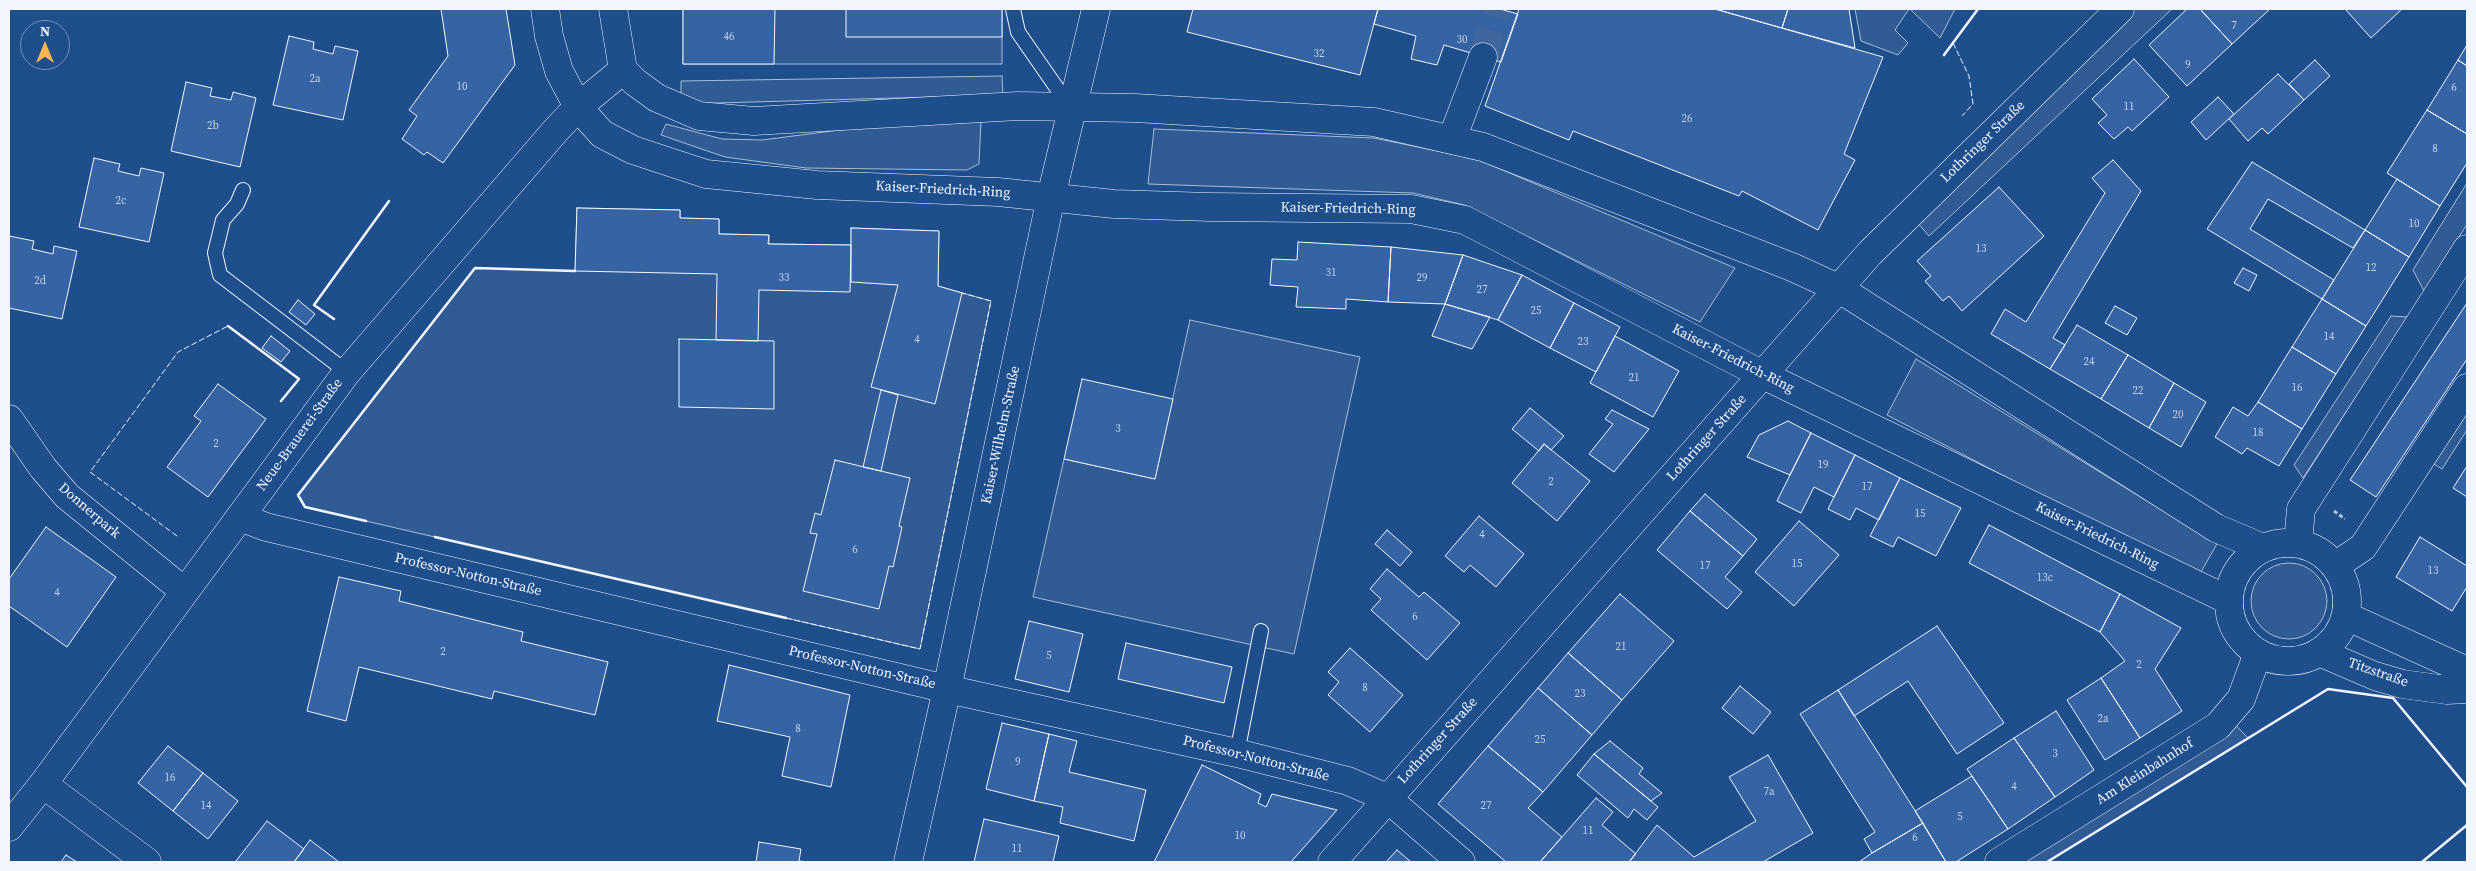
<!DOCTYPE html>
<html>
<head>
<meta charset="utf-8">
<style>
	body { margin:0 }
	#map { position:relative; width:2476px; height:871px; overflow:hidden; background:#1f4e8c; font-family:"Source Serif 4",serif }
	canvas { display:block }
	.frame { position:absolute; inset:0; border:10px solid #f2f6ff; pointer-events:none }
	.north { position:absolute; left:20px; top:20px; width:50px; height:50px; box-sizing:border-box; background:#1f4e8c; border:1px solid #7391ba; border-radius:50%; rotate:0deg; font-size:14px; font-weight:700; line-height:20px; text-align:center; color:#f2f6ff }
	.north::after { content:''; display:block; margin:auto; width:18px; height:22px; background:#ffb74d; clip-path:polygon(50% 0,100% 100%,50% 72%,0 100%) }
</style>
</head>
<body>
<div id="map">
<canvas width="2476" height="871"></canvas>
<div class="frame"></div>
<div class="north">N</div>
</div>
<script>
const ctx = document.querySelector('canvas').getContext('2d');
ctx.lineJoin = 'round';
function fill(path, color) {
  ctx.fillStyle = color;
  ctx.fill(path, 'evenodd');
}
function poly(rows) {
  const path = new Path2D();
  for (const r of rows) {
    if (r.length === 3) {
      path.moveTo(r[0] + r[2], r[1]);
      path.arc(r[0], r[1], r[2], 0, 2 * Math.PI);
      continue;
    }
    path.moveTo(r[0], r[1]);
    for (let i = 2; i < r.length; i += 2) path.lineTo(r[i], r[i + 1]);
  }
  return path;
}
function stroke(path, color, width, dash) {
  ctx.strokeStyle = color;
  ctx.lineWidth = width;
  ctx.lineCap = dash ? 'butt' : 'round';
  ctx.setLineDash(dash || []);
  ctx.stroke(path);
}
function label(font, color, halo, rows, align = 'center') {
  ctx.font = font + ' "Source Serif 4",serif';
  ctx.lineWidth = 4;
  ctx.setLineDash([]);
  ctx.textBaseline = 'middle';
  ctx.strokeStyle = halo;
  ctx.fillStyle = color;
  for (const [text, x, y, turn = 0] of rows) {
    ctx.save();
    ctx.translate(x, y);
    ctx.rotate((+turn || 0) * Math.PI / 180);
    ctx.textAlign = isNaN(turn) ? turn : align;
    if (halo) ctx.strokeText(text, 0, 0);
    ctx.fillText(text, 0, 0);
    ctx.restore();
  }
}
const built = poly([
	[683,9,1002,9,1002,64,683,64,683,9],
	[1855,9,1909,9,1895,30,1908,43,1898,55,1861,41,1855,9],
	[1910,9,1955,9,1940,38,1910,9],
	[2120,9,2172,9,1929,236,1909,213,2120,9],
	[1002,76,1003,95,681,104,681,81,1002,76],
	[981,121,979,164,967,170,806,168,725,157,661,135,666,124,722,139,762,140,871,126,981,121],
	[1154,129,1374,138,1447,153,1481,161,1735,268,1700,322,1464,205,1413,193,1148,184,1154,129],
	[2467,183,2467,224,2425,293,2413,270,2467,183],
	[577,208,680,210,680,218,719,219,719,234,769,235,769,244,851,245,851,228,939,231,938,286,991,301,920,649,305,507,298,495,475,268,575,271,577,208],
	[2391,316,2408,317,2303,478,2294,465,2391,316],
	[1190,320,1360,357,1294,654,1033,597,1064,459,1155,479,1190,320],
	[1916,359,2217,544,2198,577,1887,415,1916,359],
	[2467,407,2467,430,2442,469,2431,462,2467,407],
	[2289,601,38],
	[2227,716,2248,738,2047,862,1999,862,2227,716]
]);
const building = poly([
	[441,9,506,9,515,65,443,163,427,152,424,155,402,139,417,116,409,110,448,56,441,9],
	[683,9,775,9,774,64,683,64,683,9],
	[846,9,1002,9,1002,37,846,37,846,9],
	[1193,9,1378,9,1360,75,1187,32,1193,9],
	[1378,9,1500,9,1518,14,1501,62,1444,45,1437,65,1411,59,1416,36,1374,24,1378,9],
	[1519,9,1715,9,1883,57,1844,154,1855,160,1818,230,1742,191,1739,196,1573,131,1569,140,1485,106,1519,9],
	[1715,9,1788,9,1782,28,1715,9],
	[1788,9,1849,9,1855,48,1782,28,1788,9],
	[2187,9,2200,9,2232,44,2187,86,2149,45,2187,9],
	[2200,9,2270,9,2232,44,2200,9],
	[2347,9,2402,9,2371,38,2346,10,2347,9],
	[289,36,314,42,313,49,333,54,335,46,358,51,343,120,273,105,289,36],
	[2467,45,2467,66,2458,60,2467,45],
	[2134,59,2169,97,2132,131,2128,127,2114,139,2098,123,2107,115,2092,99,2134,59],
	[2315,60,2330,76,2304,100,2289,84,2315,60],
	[2458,60,2467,66,2467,134,2427,110,2458,60],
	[2278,74,2304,100,2268,134,2262,128,2248,141,2229,119,2278,74],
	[186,82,212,88,210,96,231,100,233,92,256,98,240,167,171,151,186,82],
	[2218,97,2234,114,2206,140,2191,122,2218,97],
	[2427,110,2467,134,2467,163,2440,206,2387,173,2427,110],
	[94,158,120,164,118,171,139,176,141,168,164,173,149,242,79,227,94,158],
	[2113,160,2141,191,2053,338,2065,345,2050,369,1991,334,2005,309,2026,322,2105,193,2092,178,2113,160],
	[2252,162,2365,230,2353,248,2268,199,2250,229,2334,280,2322,299,2207,229,2252,162],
	[2397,179,2440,206,2409,257,2365,230,2397,179],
	[1999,187,2044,236,1962,311,1949,296,1943,301,1925,281,1931,276,1917,261,1999,187],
	[577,208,680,210,680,218,719,219,719,234,769,235,768,244,851,245,850,292,759,290,758,341,716,340,717,274,575,271,577,208],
	[851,228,939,231,938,286,962,293,935,404,871,387,898,285,851,282,851,228],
	[2365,230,2409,257,2366,326,2322,299,2365,230],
	[9,236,34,241,32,249,53,254,54,246,77,251,62,319,9,308,9,236],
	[1298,242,1391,247,1388,302,1346,299,1346,309,1296,307,1298,287,1270,285,1272,259,1297,260,1298,242],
	[1391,247,1463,255,1445,304,1388,302,1391,247],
	[1463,255,1522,275,1498,320,1445,304,1463,255],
	[2243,268,2257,275,2249,291,2234,283,2243,268],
	[1522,275,1574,303,1550,348,1498,320,1522,275],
	[2322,299,2366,326,2336,374,2292,347,2322,299],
	[298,300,315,314,306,325,289,312,298,300],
	[1574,303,1620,327,1596,372,1550,348,1574,303],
	[2467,303,2467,359,2376,497,2350,480,2467,303],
	[1445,304,1490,317,1472,349,1432,336,1445,304],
	[2115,306,2137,318,2127,335,2105,323,2115,306],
	[2077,325,2128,355,2101,399,2050,369,2077,325],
	[271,336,290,351,281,362,262,348,271,336],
	[1615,336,1679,371,1653,417,1590,383,1615,336],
	[679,339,774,341,774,409,679,407,679,339],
	[2292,347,2336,374,2302,429,2258,402,2292,347],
	[2128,355,2174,383,2149,428,2101,399,2128,355],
	[1082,379,1173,399,1155,479,1064,459,1082,379],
	[2174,383,2206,402,2181,447,2149,428,2174,383],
	[218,384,266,419,208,497,167,467,201,421,194,416,218,384],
	[881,390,898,395,881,471,863,467,881,390],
	[2258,402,2302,429,2279,466,2247,448,2242,454,2215,437,2233,407,2248,416,2258,402],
	[1530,408,1564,436,1551,450,1544,444,1539,451,1512,429,1530,408],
	[1612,410,1649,429,1614,472,1589,454,1613,424,1605,419,1612,410],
	[1788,421,1811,433,1790,475,1747,457,1759,435,1788,421],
	[1811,433,1855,455,1834,497,1814,487,1801,513,1777,501,1811,433],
	[1544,444,1590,481,1557,521,1512,483,1544,444],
	[1855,455,1900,478,1879,520,1856,508,1850,520,1828,509,1855,455],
	[835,460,910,478,899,526,902,527,893,567,889,566,879,609,803,591,817,534,810,533,815,513,821,515,835,460],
	[2467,466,2467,497,2453,488,2467,466],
	[1900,478,1961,508,1936,556,1898,537,1893,547,1870,536,1900,478],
	[1705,494,1757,539,1743,556,1690,511,1705,494],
	[1690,511,1743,556,1725,577,1742,592,1727,609,1657,550,1690,511],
	[1479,516,1524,554,1496,587,1470,565,1464,572,1445,556,1479,516],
	[1799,521,1839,555,1794,606,1755,572,1799,521],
	[1989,525,2120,594,2100,632,1969,563,1989,525],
	[46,527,116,577,67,647,9,606,9,579,46,527],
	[1387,530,1412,552,1400,566,1375,544,1387,530],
	[2420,537,2467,566,2467,587,2452,611,2396,577,2420,537],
	[1387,569,1419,597,1424,592,1460,623,1427,660,1371,610,1381,599,1370,589,1387,569],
	[339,577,401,591,399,601,523,632,521,641,608,662,595,715,494,691,492,699,359,667,346,721,307,711,339,577],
	[1620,594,1674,641,1622,700,1568,653,1620,594],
	[2120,594,2181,628,2155,669,2182,711,2140,738,2101,678,2125,661,2100,632,2120,594],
	[1029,621,1083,634,1069,692,1015,679,1029,621],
	[1937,626,2004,723,1957,754,1908,681,1854,716,1838,690,1937,626],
	[1126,643,1232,667,1224,703,1118,679,1126,643],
	[1350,648,1403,695,1370,732,1328,695,1339,682,1328,672,1350,648],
	[1568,653,1622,700,1592,735,1538,688,1568,653],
	[729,665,850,695,831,787,782,776,790,737,717,721,729,665],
	[2101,678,2140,738,2105,760,2067,700,2101,678],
	[1740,686,1771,712,1753,734,1722,708,1740,686],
	[1538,688,1592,735,1543,792,1488,746,1538,688],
	[1838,690,1923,823,1872,853,1864,839,1875,832,1800,714,1838,690],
	[2056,711,2094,770,2055,797,2014,738,2056,711],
	[1002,723,1049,734,1034,801,986,789,1002,723],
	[1049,734,1077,741,1069,772,1146,790,1134,841,1060,823,1063,807,1034,801,1049,734],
	[2014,738,2055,797,2008,829,1967,769,2014,738],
	[1610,741,1643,768,1639,774,1662,793,1651,801,1594,754,1610,741],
	[168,746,203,773,173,811,138,783,168,746],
	[1488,746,1543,792,1528,808,1562,837,1540,862,1506,862,1438,804,1488,746],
	[1594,754,1658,807,1647,820,1634,809,1628,818,1577,775,1594,754],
	[1768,755,1813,833,1763,862,1629,862,1657,825,1694,857,1756,821,1729,777,1768,755],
	[1202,765,1261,794,1258,803,1266,807,1272,794,1337,810,1291,862,1154,862,1202,765],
	[203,773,238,801,208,839,173,811,203,773],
	[1972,776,2008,829,1956,862,1946,862,1915,811,1972,776],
	[1596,798,1613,812,1602,825,1636,854,1629,862,1540,862,1596,798],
	[984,819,1059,836,1053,862,974,862,984,819],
	[267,821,304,849,294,862,238,862,236,861,267,821],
	[1923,823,1946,862,1859,862,1872,853,1923,823],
	[310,840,339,862,294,862,310,840],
	[759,842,801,849,799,861,809,862,756,862,759,842],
	[1397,850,1411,862,1386,862,1397,850],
	[66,855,77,862,61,862,66,855]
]);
const streetTunnel = poly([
	[1483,57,1497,9]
]);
const path = poly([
	[2334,511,2345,519]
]);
const lane = poly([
	[1013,9,1018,32,1070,107],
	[243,190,237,204,223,220,215,253,220,275,347,372],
	[1237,753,1261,631]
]);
const street = poly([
	[1452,139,1483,57],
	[9,419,43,468,67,496,184,591],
	[240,517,266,527,947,689,1237,753,1348,781,1387,798,1461,862],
	[2298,543,2301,509,2467,249],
	[2335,566,2363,547,2467,388],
	[43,784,147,862],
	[9,827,43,784,347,372,556,130,578,107,623,70],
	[908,862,947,689,1051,197,1096,9],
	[1332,862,1870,253,2120,9],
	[1999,862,2218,726,2241,699,2258,653]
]);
const secondary = poly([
	[545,9,549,36,559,71,578,107,602,134,633,150,706,174,817,185,998,192,1114,204,1210,207,1411,209,1465,220,1763,375,2228,600],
	[613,9,623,70,635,82,657,98,699,116,754,121,1018,106,1135,108,1374,122,1483,147,1792,267,1838,288,2216,528,2263,548],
	[2288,602,59],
	[2346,616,2467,671],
	[2319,652,2375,676,2402,684,2447,690,2467,689]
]);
const fence = poly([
	[1953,43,1969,76,1973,104,1962,116],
	[177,536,90,472,178,352,228,326],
	[786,618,920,649,991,301,962,293]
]);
const wall = poly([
	[1944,55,1978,9],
	[334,319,314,305,389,201],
	[228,326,299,379,281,401],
	[366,521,305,507,298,495,475,268,575,271],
	[435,537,786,618],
	[2047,862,2328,689,2393,698,2467,787],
	[2422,862,2467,825]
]);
const numberNames = [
	["7",2234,26],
	["46",729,37],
	["30",1462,40],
	["32",1319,54],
	["9",2188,65],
	["2a",315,79],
	["10",462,87],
	["6",2454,88],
	["11",2129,107],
	["26",1687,119],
	["2b",213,126],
	["8",2435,149],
	["2c",121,201],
	["10",2414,224],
	["13",1981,249],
	["12",2371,268],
	["31",1331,273],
	["33",784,278],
	["29",1422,278],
	["2d",40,281],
	["27",1482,290],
	["25",1536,311],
	["14",2329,337],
	["4",917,340],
	["23",1583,342],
	["24",2089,362],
	["21",1634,378],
	["16",2297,388],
	["22",2138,391],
	["20",2178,415],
	["3",1118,429],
	["18",2258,433],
	["2",216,444],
	["19",1823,465],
	["2",1551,482],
	["17",1867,487],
	["15",1920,514],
	["4",1482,535],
	["6",855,550],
	["15",1797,564],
	["17",1705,566],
	["13",2433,571],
	["13c",2045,578],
	["4",57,593],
	["6",1415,617],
	["21",1621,647],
	["2",443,652],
	["5",1049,656],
	["2",2139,665],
	["8",1365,688],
	["23",1580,694],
	["2a",2103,719],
	["8",798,729],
	["25",1540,740],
	["3",2055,754],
	["9",1018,762],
	["16",170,778],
	["4",2014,787],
	["7a",1769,792],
	["14",206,806],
	["27",1486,806],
	["5",1960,817],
	["11",1588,831],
	["10",1240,836],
	["6",1915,838],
	["11",1017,849]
];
const streetNames = [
	["Lothringer Straße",1983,142,-44],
	["Kaiser-Friedrich-Ring",943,190,3],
	["Kaiser-Friedrich-Ring",1348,209,1],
	["Kaiser-Friedrich-Ring",1733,359,27],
	["Neue-Brauerei-Straße",300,435,-54],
	["Kaiser-Wilhelm-Straße",1001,435,-78],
	["Lothringer Straße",1707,438,-48],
	["Donnerpark",89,511,41],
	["Kaiser-Friedrich-Ring",2097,536,26],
	["Professor-Notton-Straße",468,575,13],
	["Professor-Notton-Straße",862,668,13],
	["Titzstraße",2378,673,19],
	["Lothringer Straße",1438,741,-48],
	["Professor-Notton-Straße",1256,759,14],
	["Am Kleinbahnhof",2145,772,-32]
];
fill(built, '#305b95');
stroke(built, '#a8bbd7', 1);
fill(building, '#3563a3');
stroke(building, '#f2f6ff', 1);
stroke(streetTunnel, '#3f679d', 28, [28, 14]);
stroke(lane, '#f2f6ff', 16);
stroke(street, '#f2f6ff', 29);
stroke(secondary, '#f2f6ff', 29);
stroke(path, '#b3c4dc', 3, [4, 2.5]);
stroke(lane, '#1f4e8c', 14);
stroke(street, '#1f4e8c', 28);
stroke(secondary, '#1f4e8c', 28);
stroke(fence, '#f2f6ff', 1, [6, 2.5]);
stroke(wall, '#f2f6ff', 2.5);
label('11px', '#c3d1e8', null, numberNames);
label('14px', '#f2f6ff', '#1f4e8c', streetNames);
</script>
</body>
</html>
